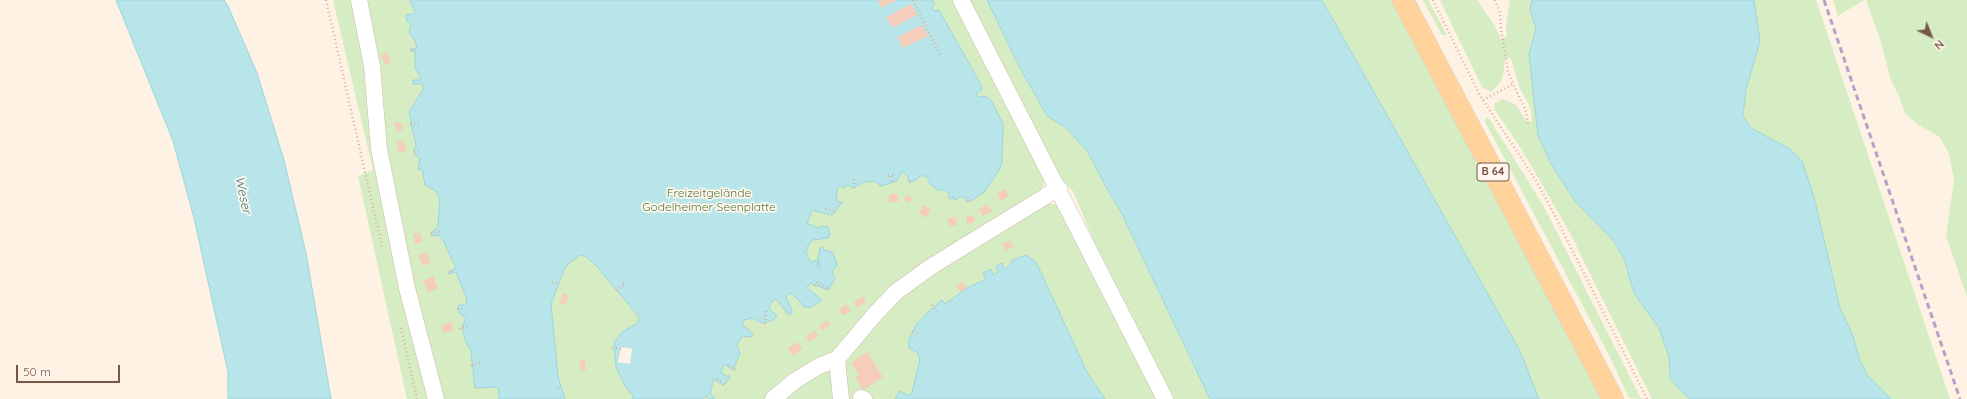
<!DOCTYPE html>
<html>
<head>
<meta charset="utf-8">
<style>
	body { margin:0 }
	#map { position:relative; width:1967px; height:399px; overflow:hidden; background:#fef2e5; font-family:Quicksand,sans-serif }
	canvas { display:block }
	.north { position:absolute; left:1911px; top:16px; width:40px; height:40px; -webkit-text-stroke:3px #fff7ed; paint-order:stroke; rotate:137deg; font-size:11px; font-weight:700; line-height:16px; text-align:center; color:#785648 }
	.north::after { content:''; display:block; margin:auto; width:14px; height:18px; background:#785648; clip-path:polygon(50% 0,100% 100%,50% 72%,0 100%) }
	.scale { position:absolute; left:16px; top:365px; width:104px; height:18px; box-sizing:border-box; border:2px solid #785648; border-top:0; padding-left:5px; font-size:12px; line-height:14px; white-space:nowrap; color:#785648; -webkit-text-stroke:3px #fff7ed; paint-order:stroke }
</style>
</head>
<body>
<div id="map">
<canvas width="1967" height="399"></canvas>
<div class="north">N</div>
<div class="scale">50 m</div>
</div>
<script>
const ctx = document.querySelector('canvas').getContext('2d');
ctx.lineJoin = 'round';
function fill(path, color) {
  ctx.fillStyle = color;
  ctx.fill(path, 'evenodd');
}
function poly(rows) {
  const path = new Path2D();
  for (const r of rows) {
    path.moveTo(r[0], r[1]);
    for (let i = 2; i < r.length; i += 2) path.lineTo(r[i], r[i + 1]);
  }
  return path;
}
function stroke(path, color, width, dash) {
  ctx.strokeStyle = color;
  ctx.lineWidth = width;
  ctx.lineCap = dash ? 'butt' : 'round';
  ctx.setLineDash(dash || []);
  ctx.stroke(path);
}
function label(font, color, halo, rows, align = 'center') {
  ctx.font = font + ' Quicksand,sans-serif';
  ctx.lineWidth = 3.5;
  ctx.setLineDash([]);
  ctx.textBaseline = 'middle';
  ctx.strokeStyle = halo;
  ctx.fillStyle = color;
  for (const [text, x, y, turn = 0] of rows) {
    ctx.save();
    ctx.translate(x, y);
    ctx.rotate((+turn || 0) * Math.PI / 180);
    ctx.textAlign = isNaN(turn) ? turn : align;
    if (halo) ctx.strokeText(text, 0, 0);
    ctx.fillText(text, 0, 0);
    ctx.restore();
  }
}
const green = poly([
	[333,0,957,0,1046,171,1044,184,1040,191,1041,204,1060,204,1160,399,407,399,358,176,373,170],
	[966,0,987,0,1019,66,1047,116,1065,127,1087,151,1110,194,1122,214,1210,399,1170,399,1111,283,1073,191,1056,175],
	[1322,0,1394,0,1596,385,1600,399,1539,399,1520,351],
	[1423,0,1428,0,1447,35,1442,35],
	[1440,0,1477,0,1493,23,1501,39,1507,36,1506,26,1510,0,1532,0,1530,10,1536,28,1529,54,1575,201,1613,240,1624,259,1626,270,1659,328,1669,357,1670,378,1690,399,1652,399,1570,233,1522,150,1495,110,1494,104,1502,99,1516,105,1526,121,1532,122,1531,109,1520,89,1511,58,1505,58,1503,76,1499,84,1491,92,1482,87],
	[1754,0,1816,0,1950,399,1891,399,1868,376,1860,361,1853,336,1840,308,1814,197,1762,135,1751,128,1743,116,1746,90,1760,41],
	[1833,0,1864,0,1838,16],
	[1866,0,1967,0,1967,297,1946,236,1954,180,1949,154,1940,137,1917,124,1905,113,1899,96,1891,81,1881,42],
	[1488,117,1543,205,1641,399,1629,398,1610,357,1484,120]
]);
const water = poly([
	[116,0,224,0,228,6,257,73,284,160,306,253,331,399,228,399,228,372,194,218,173,141,116,0],
	[410,0,933,0,935,3,932,8,934,11,939,10,980,83,982,90,976,94,979,97,986,96,992,102,1003,124,1002,163,998,172,984,192,971,201,966,201,964,197,960,197,955,200,953,196,952,199,949,198,949,193,945,190,938,190,930,184,926,176,920,176,915,181,908,181,908,177,904,172,901,173,897,181,881,186,874,181,864,182,853,188,848,185,843,188,841,186,838,186,836,201,842,202,835,212,832,215,812,210,807,223,818,228,823,226,828,227,830,234,828,238,812,240,808,246,806,253,810,262,817,260,818,265,816,267,820,270,818,259,820,248,822,247,824,250,832,252,836,261,837,266,832,271,835,279,828,290,810,283,807,288,822,300,810,308,803,306,799,300,790,293,786,297,792,310,792,314,788,314,776,299,772,301,769,307,771,311,777,315,773,320,761,323,753,318,744,320,742,325,749,330,753,335,750,337,742,336,737,345,740,353,733,370,724,364,721,372,726,376,730,376,726,383,723,385,714,379,710,393,714,397,714,399,709,399,706,396,701,399,632,399,633,396,625,386,616,367,614,343,622,332,638,323,639,317,599,269,587,257,580,255,568,264,564,270,551,304,558,377,565,399,499,399,498,387,475,388,471,351,466,342,462,328,466,317,459,313,458,306,466,304,467,299,456,272,449,274,448,272,456,268,443,240,438,235,432,236,431,233,438,227,440,199,436,191,425,185,422,169,418,170,420,158,415,155,414,149,416,146,409,112,424,88,422,84,413,84,413,80,420,80,420,76,415,68,415,52,411,51,411,49,417,48,415,40,409,33,411,25,407,21,406,15,413,14,415,12,410,0],
	[987,0,1322,0,1520,351,1539,399,1210,399,1122,214,1110,194,1087,151,1065,127,1047,116,1019,66,987,0],
	[1532,0,1754,0,1760,41,1746,90,1743,116,1751,128,1790,149,1802,161,1814,197,1840,308,1853,336,1860,361,1868,376,1891,399,1690,399,1679,389,1670,378,1669,357,1659,328,1634,293,1624,259,1613,240,1575,201,1551,164,1538,135,1529,54,1536,28,1530,10,1532,0],
	[1026,255,1036,262,1087,372,1105,399,895,399,900,391,908,396,912,393,920,359,917,352,909,348,909,339,916,325,929,311,942,300,945,304,967,288,986,279,983,273,991,269,993,275,998,272,996,266,1002,263,1004,269,1011,265,1011,261,1026,255]
]);
const pier = poly([
	[621,347,632,349,630,364,618,362]
]);
const building = poly([
	[878,0,897,0,881,8],
	[911,4,917,15,892,28,886,17],
	[922,25,928,36,903,48,897,37],
	[387,53,391,63,385,65,381,55],
	[401,122,403,130,396,131,394,123],
	[404,141,406,151,398,152,397,142],
	[1004,189,1009,196,1001,201,997,194],
	[889,194,898,194,898,202,889,202],
	[906,195,912,198,910,203,904,200],
	[987,204,992,211,983,216,979,209],
	[924,205,931,210,926,218,919,213],
	[974,215,975,222,967,224,966,216],
	[956,217,957,225,949,226,948,218],
	[420,233,422,242,415,244,413,234],
	[1009,240,1013,247,1006,251,1003,244],
	[427,252,430,263,423,266,418,255],
	[433,276,438,288,428,292,423,281],
	[962,282,967,288,961,292,956,286],
	[563,293,569,295,565,305,559,303],
	[863,296,866,302,858,307,854,302],
	[846,304,851,311,843,316,839,310],
	[827,320,830,325,822,331,819,326],
	[452,322,453,331,443,333,441,325],
	[815,331,818,336,809,342,806,336],
	[798,342,802,349,793,356,788,348],
	[867,352,883,377,863,390,855,378,859,375,851,363],
	[585,359,586,370,581,371,579,360]
]);
const path = poly([
	[326,0,382,247],
	[913,0,940,55],
	[1433,0,1479,94,1535,179,1552,210,1647,399],
	[1495,0,1500,13,1501,30,1508,72,1526,112,1528,124],
	[410,50,417,50],
	[1483,100,1513,84],
	[410,124,419,123],
	[414,152,422,151],
	[888,176,893,175],
	[891,176,892,181],
	[910,183,910,180],
	[854,188,854,179],
	[968,197,968,202],
	[825,209,834,211],
	[431,234,441,231],
	[448,273,454,270],
	[552,282,558,284],
	[623,283,626,286],
	[814,286,817,282,829,289],
	[617,291,625,284],
	[932,305,938,313],
	[457,309,462,309],
	[765,324,766,308],
	[401,328,417,399],
	[459,329,468,326],
	[913,331,918,334],
	[612,348,621,349],
	[728,365,737,370],
	[471,366,482,362],
	[717,379,725,385],
	[558,388,562,387]
]);
const minor = poly([
	[359,0,372,66,379,149,407,288,436,399],
	[961,0,1165,399],
	[861,398,864,399],
	[773,399,796,380,819,366,837,359],
	[841,399,837,359,876,313,896,292,932,266,1059,188]
]);
const major = poly([
	[1403,0,1613,399]
]);
const rail = poly([
	[1824,0,1960,399]
]);
const shields = [
	[1493,172,32]
];
const shieldNames = [
	["B 64",1493,172]
];
const parkNames = [
	["Freizeitgelände",709,193],
	["Godelheimer Seenplatte",709,207]
];
const waterNames = [
	["Weser",243,195,78]
];
fill(green, '#d6ecc2');
fill(water, '#b8e5e9');
stroke(water, '#9ed5db', 1);
fill(pier, '#fef2e5');
fill(building, '#f5cebb');
stroke(minor, '#d2bbad', 17);
stroke(major, '#d9d0cc', 22);
stroke(path, '#dab19e', 2.5, [1, 3]);
stroke(minor, '#fff', 16);
stroke(major, '#ffd39b', 21);
stroke(rail, '#b4a2c8', 3, [6, 4]);
for (const [x, y, w] of shields) {
  const box = new Path2D();
  box.roundRect(x - w / 2, y - 9, w, 18, 3);
  ctx.fillStyle = '#fff7ed';
  ctx.fill(box);
  stroke(box, '#785648', 1);
}
label('bold 11px', '#785648', null, shieldNames);
label('12px', '#52793d', '#fff7ed', parkNames);
label('italic 13px', '#3b787e', '#fff7ed', waterNames);
</script>
</body>
</html>
